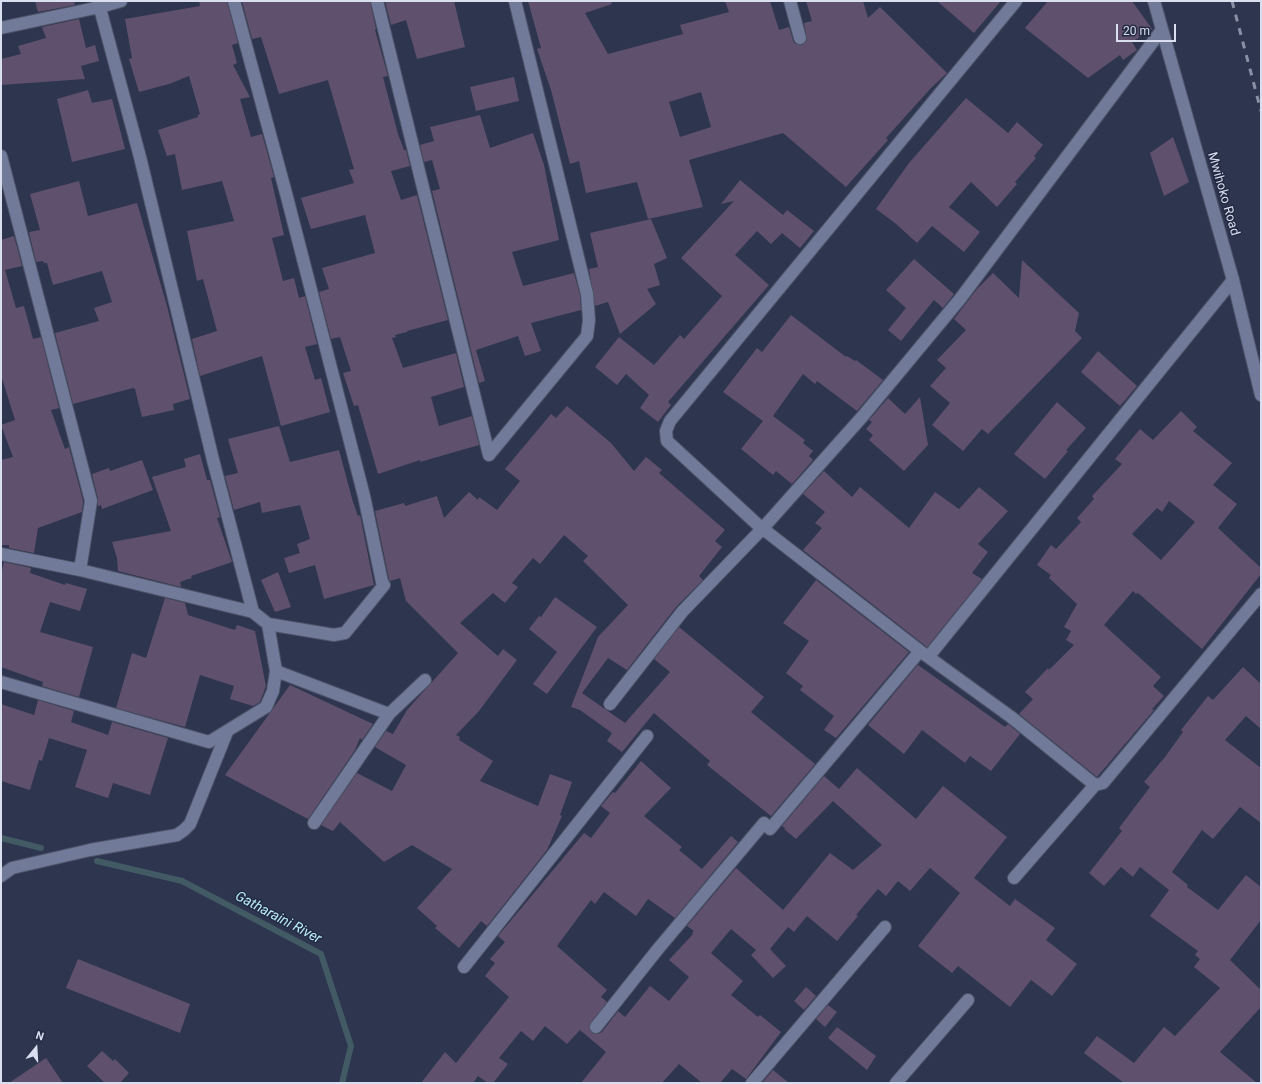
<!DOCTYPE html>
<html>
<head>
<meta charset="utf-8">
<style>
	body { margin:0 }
	#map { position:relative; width:1262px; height:1084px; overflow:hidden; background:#2e354f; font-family:Roboto,sans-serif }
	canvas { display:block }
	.frame { position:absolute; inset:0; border:2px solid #d9dfef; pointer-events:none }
	.north { position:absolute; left:16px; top:1028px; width:40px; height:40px; -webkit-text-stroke:3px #242b44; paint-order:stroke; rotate:18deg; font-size:11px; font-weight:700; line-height:16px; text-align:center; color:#d9dfef }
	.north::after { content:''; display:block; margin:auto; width:14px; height:18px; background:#d9dfef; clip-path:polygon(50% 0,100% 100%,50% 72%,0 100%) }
	.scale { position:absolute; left:1116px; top:24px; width:60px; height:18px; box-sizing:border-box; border:2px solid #d9dfef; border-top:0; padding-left:5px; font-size:12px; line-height:14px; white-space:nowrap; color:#d9dfef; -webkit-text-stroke:3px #242b44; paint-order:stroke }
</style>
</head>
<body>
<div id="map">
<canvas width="1262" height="1084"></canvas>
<div class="frame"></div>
<div class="north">N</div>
<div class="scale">20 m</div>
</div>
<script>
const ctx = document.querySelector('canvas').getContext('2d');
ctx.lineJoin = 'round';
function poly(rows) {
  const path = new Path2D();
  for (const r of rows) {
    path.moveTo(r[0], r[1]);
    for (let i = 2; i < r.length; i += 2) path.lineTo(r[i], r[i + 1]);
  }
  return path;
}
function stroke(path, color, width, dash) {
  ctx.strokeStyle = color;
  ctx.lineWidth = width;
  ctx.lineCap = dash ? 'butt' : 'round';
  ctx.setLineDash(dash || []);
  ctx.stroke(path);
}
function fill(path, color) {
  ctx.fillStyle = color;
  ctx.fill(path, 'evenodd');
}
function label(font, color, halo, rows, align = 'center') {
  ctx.font = font + ' Roboto,sans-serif';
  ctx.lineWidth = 3;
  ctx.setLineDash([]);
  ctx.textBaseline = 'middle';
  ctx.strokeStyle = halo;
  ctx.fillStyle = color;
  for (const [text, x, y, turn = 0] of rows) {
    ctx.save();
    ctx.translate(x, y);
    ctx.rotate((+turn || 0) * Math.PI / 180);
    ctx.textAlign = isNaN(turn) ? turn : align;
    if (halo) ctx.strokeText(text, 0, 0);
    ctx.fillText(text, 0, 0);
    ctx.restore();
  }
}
const stream = poly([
	[1,838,41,848],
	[97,861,182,881,321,954,351,1046,342,1083]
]);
const building = poly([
	[35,1,74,1,75,5,38,12],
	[199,1,227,1,238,43,232,45,237,63,233,65,250,97,240,99,251,137,262,134,274,177,271,178,284,235,272,238,283,281,294,278,299,298,305,296,317,344,305,347,315,380,321,378,330,412,281,426,262,356,200,376,192,339,217,331,203,279,197,281,187,231,234,221,222,181,182,190,175,154,167,156,158,130,198,117,198,115,200,114,189,76,169,84,139,92,129,59,132,58,125,19,200,6],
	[242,1,370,1,376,29,375,30,388,76,383,77,398,134,404,150,406,150,410,166,391,171,401,200,417,195,448,320,407,331,407,332,395,335,396,337,392,338,403,368,456,353,464,387,431,397,439,426,472,416,479,445,420,462,420,460,378,474,358,405,354,406,343,373,351,371,340,337,331,339,319,292,329,289,322,268,375,253,365,215,311,229,301,198,354,183,349,170,354,169,339,118,328,80,279,94,261,37,252,39],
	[385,1,454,1,465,47,417,59,406,20,391,25],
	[528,1,611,1,612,4,585,13,608,54,683,34,680,25,729,12,725,1,770,1,779,30,789,27,794,43,802,45,807,40,804,23,812,21,806,1,863,1,868,18,880,7,947,73,931,88,886,138,888,140,846,187,783,133,689,160,703,207,648,219,637,182,586,193,579,161,570,164,551,90,537,49,541,48],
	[701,92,711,127,680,137,669,102],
	[937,1,1001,1,974,33],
	[1048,1,1132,1,1152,29,1132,42,1137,50,1123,60,1120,55,1088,78,1025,28],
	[79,19,86,48,95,45,99,61,81,66,85,79,1,85,1,59,21,54,18,46,46,38,42,27],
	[514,77,519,101,476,111,470,87],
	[88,90,92,103,112,99,125,149,72,162,57,99],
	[966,98,1008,133,1017,122,1043,145,1034,156,1036,158,1015,182,1017,184,997,207,971,182,949,207,980,232,964,252,932,226,917,243,895,223,876,209,909,163],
	[480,115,490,148,533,133,544,165,559,240,512,252,523,286,574,273,580,295,581,310,531,323,541,351,525,356,518,336,476,350,485,381,479,383,432,191,440,189,432,160,424,162,420,145,434,141,430,127],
	[1173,137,1189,182,1164,196,1150,153],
	[740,180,783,215,787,210,814,231,800,248,782,233,771,244,757,231,735,255,769,285,668,402,671,405,658,422,640,408,649,395,626,374,617,385,595,367,619,337,654,365,680,335,684,339,722,296,681,258,734,201,721,204],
	[79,181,88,216,137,203,167,306,190,399,173,404,174,410,142,417,135,389,133,388,73,404,55,333,99,321,94,308,112,302,102,271,53,285,47,263,44,263,43,261,36,262,29,232,40,230,30,194],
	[651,219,667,258,654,264,660,285,647,289,656,304,620,334,608,302,595,306,589,269,598,267,590,233],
	[14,236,22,266,5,270,16,308,24,306,33,339,41,337,59,408,51,410,65,449,69,447,83,501,82,512,38,528,34,553,9,548,9,545,1,545,1,460,13,457,1,425,15,420,1,375,1,240],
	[914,259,954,294,943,308,934,300,901,341,888,330,906,308,886,290],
	[1022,260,1079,313,1075,331,1082,338,988,434,982,429,963,451,932,425,950,403,930,386,946,368,937,360,966,330,954,319,977,289,993,273,1019,298],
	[791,315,846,357,847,356,855,361,856,360,883,380,857,411,817,381,815,384,803,374,773,416,805,440,803,443,813,451,809,456,813,460,792,484,776,471,773,475,741,449,763,421,723,392,757,348,762,352],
	[1098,351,1137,386,1120,406,1081,372],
	[920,397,928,445,904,471,869,440,873,435,866,429,872,422,869,420,888,398,905,414],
	[1057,402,1086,428,1066,450,1068,451,1045,479,1014,454],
	[567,406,611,443,634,471,646,457,662,470,659,473,725,530,715,541,722,547,699,576,703,580,676,607,627,670,608,658,582,693,625,723,670,672,654,659,679,627,764,697,751,712,815,764,771,816,707,765,710,761,654,713,622,752,607,741,612,733,580,710,571,707,598,637,628,605,583,561,588,556,564,535,540,564,533,558,512,583,518,587,505,603,493,593,460,623,498,656,503,649,517,660,479,711,456,735,460,737,459,740,493,761,480,781,538,806,550,774,572,782,560,815,562,816,547,850,487,926,481,921,459,948,435,928,437,926,417,908,452,869,412,845,384,862,340,822,333,831,321,825,357,773,392,791,406,765,375,747,386,731,393,734,407,710,458,653,406,601,400,578,390,581,389,579,375,511,404,503,405,506,437,496,444,518,469,492,478,500,479,497,497,510,520,481,505,469,551,414,556,418],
	[1181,411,1197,427,1193,431,1232,463,1213,485,1237,504,1218,528,1261,568,1261,574,1202,649,1138,593,1136,594,1133,591,1104,625,1161,677,1153,686,1164,696,1152,709,1154,710,1097,777,1019,714,1033,699,1025,692,1048,668,1049,670,1074,645,1066,640,1071,631,1064,627,1077,604,1049,578,1051,575,1037,565,1051,545,1056,549,1081,522,1077,518,1094,499,1092,496,1122,464,1115,459,1140,429,1153,440],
	[1169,501,1195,522,1161,560,1132,534,1157,508,1162,512],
	[279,426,290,462,339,450,353,502,358,516,360,515,374,585,324,599,315,565,289,573,284,558,300,553,297,544,310,539,300,505,262,513,260,502,234,510,225,476,238,473,228,439],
	[200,454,207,480,210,480,220,517,217,518,232,562,191,576,192,578,180,582,181,587,118,571,117,558,112,542,171,531,152,477,186,467,184,459],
	[142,460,153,490,102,509,101,505,98,506,98,499,92,474,109,468,110,471],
	[824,471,852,497,860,487,909,528,935,492,959,509,979,487,1008,511,978,544,988,552,972,573,982,579,927,647,803,550,822,528,815,523,825,512,803,494],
	[4,562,31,568,30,573,65,585,66,583,87,589,80,611,50,602,40,632,93,647,79,697,42,686,43,682,1,667,1,574],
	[278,572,291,607,275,612,261,580],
	[816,580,909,652,836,738,824,730,834,716,800,690,803,686,786,673,809,641,783,623],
	[555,597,597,627,547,694,533,684,557,652,529,629,539,616,541,617],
	[165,598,185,603,188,615,194,617,235,630,237,625,255,631,266,686,260,702,253,706,230,699,234,686,200,675,185,727,116,708,132,653,146,658],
	[921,661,918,665,1005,727,1008,724,1020,734,991,771,970,756,965,763,922,730,904,754,868,725],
	[1243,667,1261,684,1261,729,1246,716,1225,740,1261,768,1261,823,1240,807,1213,839,1202,830,1172,872,1188,885,1187,887,1218,910,1246,875,1261,887,1261,920,1230,960,1261,990,1261,1007,1220,1052,1257,1083,1124,1083,1084,1053,1097,1036,1134,1063,1164,1027,1175,1036,1220,988,1194,967,1200,959,1195,955,1198,951,1150,916,1169,890,1140,867,1133,877,1121,867,1104,886,1089,873,1122,831,1119,828,1150,787,1144,782,1165,757,1183,732,1181,730,1208,696,1213,700],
	[290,685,373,724,362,740,360,738,355,750,308,819,225,775],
	[38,700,74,711,71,722,108,735,112,722,168,738,150,795,113,783,108,798,75,787,87,750,49,738,42,761,39,760,30,790,1,781,1,704,34,715],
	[641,761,671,788,644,816,682,847,679,850,702,869,731,836,738,842,675,918,648,899,636,916,604,892,595,904,591,900,557,946,607,990,601,997,607,1002,589,1026,592,1033,598,1034,602,1032,618,1011,625,1017,650,986,669,1001,689,977,669,960,693,934,692,933,694,931,687,926,736,868,783,910,830,853,853,870,882,845,833,801,796,839,784,829,785,828,782,826,824,776,839,789,857,768,916,819,943,786,1007,837,974,878,1010,906,1015,899,1055,928,1046,940,1077,964,1052,996,1031,980,1010,1007,958,966,952,973,918,946,960,893,930,868,910,891,898,881,886,896,878,889,856,915,858,916,837,941,807,916,794,932,788,927,770,949,786,966,773,978,751,955,756,950,731,929,711,953,743,981,731,995,758,1017,760,1015,781,1032,746,1079,732,1069,720,1083,702,1083,679,1064,662,1083,581,1083,606,1052,580,1030,567,1044,545,1026,533,1041,521,1031,499,1058,508,1064,493,1083,488,1083,478,1076,473,1083,421,1083,445,1052,456,1063,509,997,485,976,495,963,490,959,505,942,498,936,584,833,591,838,610,813,601,806,613,792,615,793],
	[78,959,190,1004,180,1033,66,988],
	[806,987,816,996,804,1010,794,1001],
	[828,1005,837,1012,825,1027,816,1019],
	[837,1027,876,1056,867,1070,828,1038],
	[102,1051,113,1061,115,1059,129,1073,120,1083,105,1083,87,1066],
	[46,1058,63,1083,9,1083],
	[773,1070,789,1083,762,1083]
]);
const minor = poly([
	[98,1,140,157,213,460,253,612],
	[234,1,287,197,364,496,382,582,384,585,345,633,334,635,268,624],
	[377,1,489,455],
	[790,1,800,38],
	[1016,1,670,421,666,431,667,441,758,525,920,651,1011,717,1095,785],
	[1,28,100,7,121,1],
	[1,156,91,501,80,570],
	[489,455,587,336,589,320,587,294,515,1],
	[1,554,80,570,253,612,268,624,276,671,273,691,266,707,209,742,1,682],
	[929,656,1233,280],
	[276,671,389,714],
	[610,704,682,612,763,528,862,417,960,299,1161,31],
	[314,823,389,714,425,680],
	[770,829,920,651],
	[1,876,12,868,90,850,177,835,184,830,190,824,227,732],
	[1014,878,1095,785,1103,783,1261,594],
	[464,967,647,736],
	[596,1027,658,949,764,823],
	[752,1083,885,927],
	[896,1083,968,1000]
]);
const tertiary = poly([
	[1154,1,1233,280,1261,395]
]);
const rail = poly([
	[1232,1,1261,111]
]);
const streetNames = [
	["Mwihoko Road",1223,194,74]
];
const waterNames = [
	["Gatharaini River",278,918,28]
];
stroke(stream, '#415a64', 6);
fill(building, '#5f516d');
stroke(minor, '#4d5368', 14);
stroke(tertiary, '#4d5368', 14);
stroke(minor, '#717a98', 12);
stroke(tertiary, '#717a98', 12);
stroke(rail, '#8a90a5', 3, [7, 7]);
label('13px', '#d9dfef', '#242b44', streetNames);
label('italic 14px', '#b8ecf8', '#242b44', waterNames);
</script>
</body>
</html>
